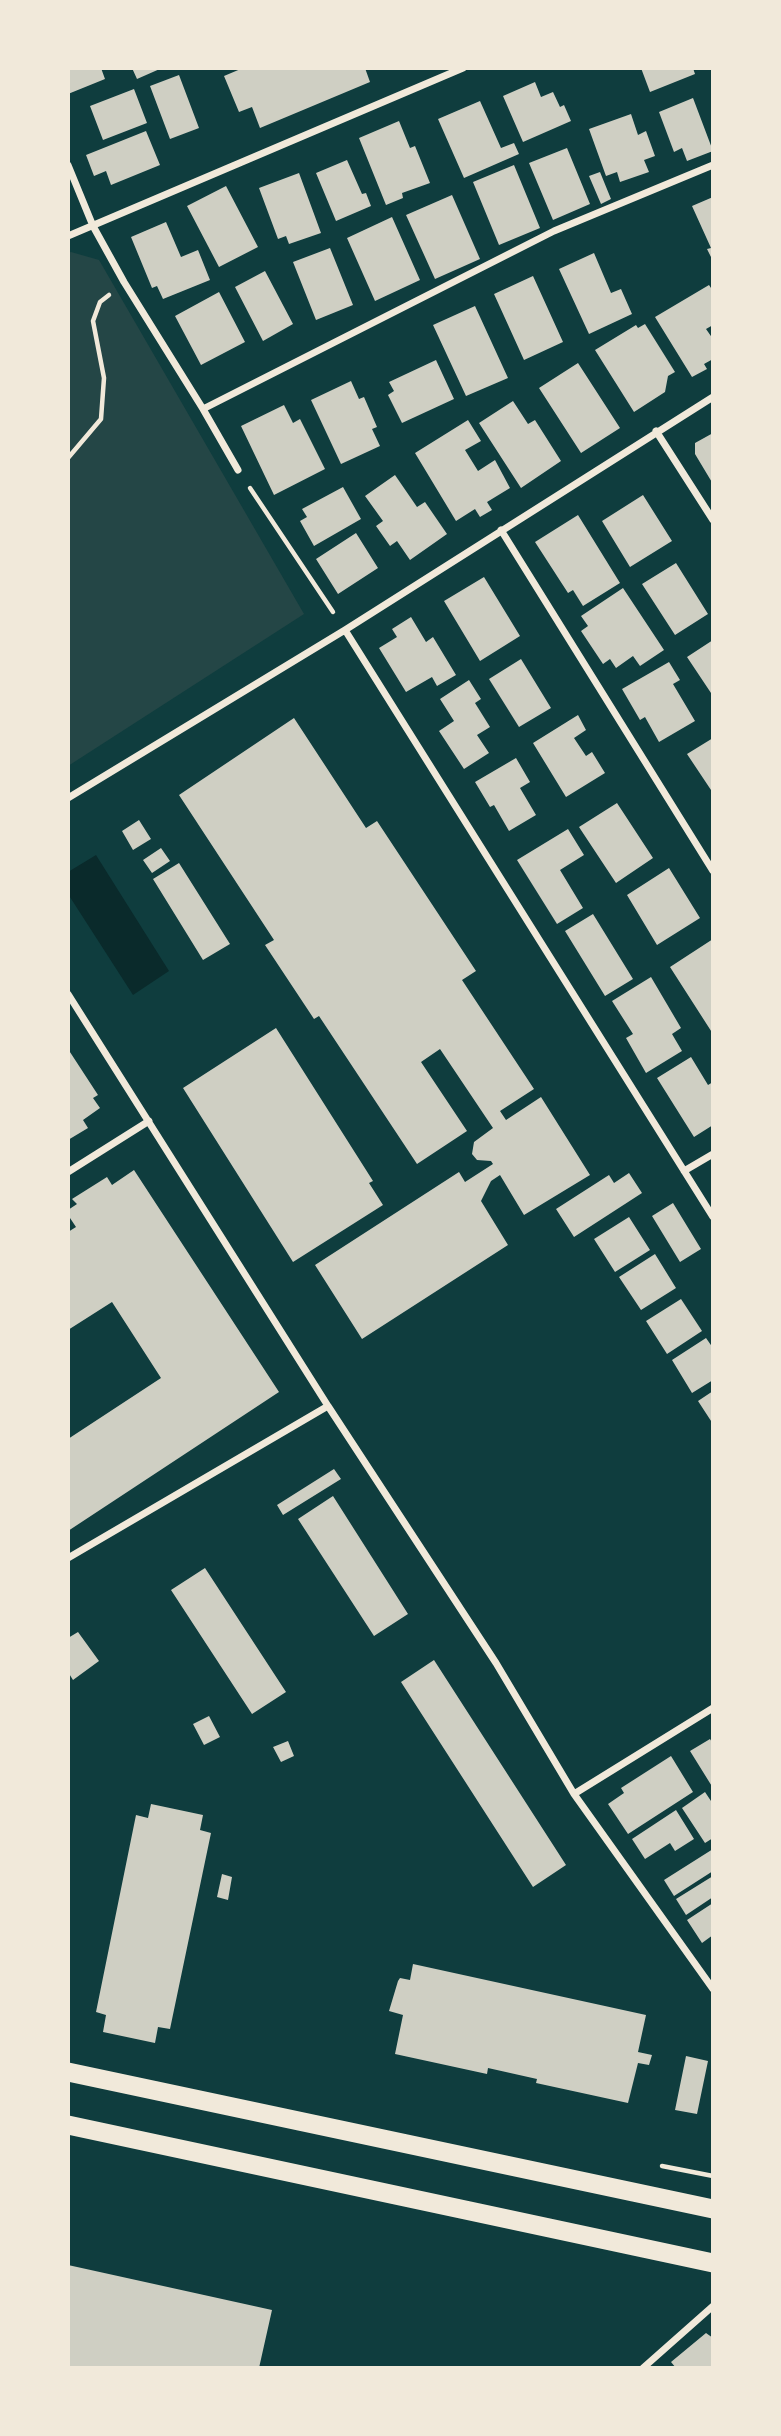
<!DOCTYPE html>
<html>
<head>
<meta charset="utf-8">
<style>
	body { margin:0 }
	#map { position:relative; width:781px; height:2436px; overflow:hidden; background:#0f3d3e; font-family:"Work Sans",sans-serif }
	canvas { display:block }
	.frame { position:absolute; inset:0; border:70px solid #f1e9da; pointer-events:none }
</style>
</head>
<body>
<div id="map">
<canvas width="781" height="2436"></canvas>
<div class="frame"></div>
</div>
<script>
const ctx = document.querySelector('canvas').getContext('2d');
ctx.lineJoin = 'round';
function fill(path, color) {
  ctx.fillStyle = color;
  ctx.fill(path, 'evenodd');
}
function poly(rows) {
  const path = new Path2D();
  for (const r of rows) {
    path.moveTo(r[0], r[1]);
    for (let i = 2; i < r.length; i += 2) path.lineTo(r[i], r[i + 1]);
  }
  return path;
}
function stroke(path, color, width, dash) {
  ctx.strokeStyle = color;
  ctx.lineWidth = width;
  ctx.lineCap = dash ? 'butt' : 'round';
  ctx.setLineDash(dash || []);
  ctx.stroke(path);
}
const green = poly([
	[71,252,99,260,304,614,68,766,68,253]
]);
const water = poly([
	[96,855,169,971,133,995,68,894,68,872]
]);
const building = poly([
	[68,68,101,68,105,79,68,94],
	[132,68,162,68,137,79],
	[243,68,365,68,370,82,260,128,252,107,239,112,224,76],
	[641,68,693,68,695,74,650,92],
	[179,75,199,128,170,139,150,86],
	[535,82,541,97,553,92,560,107,564,105,571,121,523,142,503,96],
	[134,89,147,123,103,140,90,106],
	[693,98,713,151,687,161,682,148,674,152,659,112],
	[480,101,501,148,514,143,519,154,464,178,438,119],
	[631,114,638,135,646,131,655,156,644,160,649,172,620,182,617,172,606,176,589,129],
	[399,121,410,148,415,146,430,183,402,193,403,198,386,205,359,138],
	[146,131,160,165,111,185,106,171,94,176,86,155],
	[567,148,590,204,553,220,529,163],
	[347,160,362,194,366,193,371,206,336,221,316,173],
	[514,165,540,228,499,245,473,182],
	[600,172,611,199,601,204,589,176],
	[299,173,321,233,289,244,286,236,278,239,259,188],
	[226,186,258,247,219,267,187,206],
	[452,195,480,259,435,279,406,215],
	[713,197,713,261,707,249,711,248,692,206],
	[392,217,420,280,375,301,347,238],
	[166,222,181,257,198,250,210,280,163,299,157,286,152,288,131,237],
	[330,248,353,305,316,320,293,262],
	[594,253,611,293,621,289,632,314,589,334,559,269],
	[265,271,293,324,263,341,235,287],
	[533,276,563,342,524,360,494,294],
	[709,285,713,291,713,325,706,329,713,339,713,359,704,364,707,369,692,377,655,317],
	[219,292,245,342,201,365,175,316],
	[475,306,508,378,466,396,433,325],
	[645,324,675,372,668,376,665,392,634,412,595,350,636,325,638,328],
	[436,360,454,399,402,423,388,395,394,391,389,382],
	[578,363,620,428,581,453,539,388],
	[351,381,359,399,364,397,377,427,372,429,380,446,341,464,311,400],
	[513,401,528,424,535,420,561,461,521,488,479,423],
	[284,405,293,423,300,419,325,469,274,495,241,426],
	[468,420,481,441,465,450,478,471,495,460,510,488,487,502,492,510,480,517,475,509,456,521,415,453],
	[713,433,713,484,695,454,695,443],
	[395,475,417,507,425,502,447,534,410,560,397,541,390,546,376,526,383,521,365,496],
	[343,487,361,519,314,546,300,521,307,517,302,509],
	[643,495,672,541,630,567,602,521],
	[578,515,620,583,583,606,573,590,568,593,535,542],
	[356,533,378,568,338,594,316,559],
	[676,563,708,614,675,635,642,584],
	[484,577,520,636,480,661,444,601],
	[623,588,664,650,640,666,633,656,616,668,610,659,603,664,581,631,588,626,581,616],
	[411,617,426,642,433,637,456,675,437,686,432,677,406,692,379,648,397,637,392,629],
	[713,640,713,696,687,657],
	[521,659,551,708,519,727,489,679],
	[669,662,680,680,673,684,695,721,659,742,645,717,640,720,622,689],
	[469,680,481,699,475,703,490,727,477,735,489,753,464,769,439,731,454,721,440,699],
	[578,715,586,730,574,738,586,756,592,752,605,773,566,797,533,743],
	[294,718,366,828,377,821,476,971,462,980,534,1089,500,1111,506,1120,541,1097,590,1175,524,1215,500,1175,491,1181,481,1201,508,1245,362,1339,315,1265,459,1172,465,1182,493,1164,491,1161,477,1160,472,1154,474,1142,493,1128,440,1049,421,1062,467,1131,417,1164,319,1016,314,1019,265,945,274,940,179,795],
	[713,738,713,793,687,754],
	[516,758,530,782,520,788,536,815,509,831,494,805,490,807,475,782],
	[617,803,653,858,616,883,579,827],
	[139,820,151,839,133,850,122,831],
	[568,829,584,855,560,870,583,908,557,924,517,860],
	[161,848,170,861,152,873,143,860],
	[179,863,230,944,203,960,153,879],
	[669,868,700,918,657,945,627,895],
	[593,914,633,979,605,996,565,931],
	[713,939,713,1034,670,967],
	[651,977,681,1028,672,1034,682,1051,646,1073,626,1038,633,1034,612,1001],
	[276,1028,373,1181,369,1183,383,1205,293,1262,183,1088],
	[68,1049,98,1095,93,1098,100,1108,83,1120,88,1128,68,1140],
	[691,1057,708,1085,713,1082,713,1125,694,1137,657,1078],
	[134,1170,279,1392,68,1531,68,1439,161,1378,112,1302,68,1330,68,1232,76,1227,68,1215,68,1210,77,1204,72,1199,107,1177,112,1185],
	[629,1173,642,1193,574,1237,556,1209,609,1175,614,1183],
	[673,1203,701,1249,680,1262,652,1216],
	[629,1217,650,1250,615,1272,594,1239],
	[655,1254,676,1288,641,1310,619,1277],
	[681,1299,702,1331,667,1354,646,1321],
	[706,1338,713,1348,713,1380,692,1393,672,1360],
	[713,1391,713,1424,698,1401],
	[334,1469,341,1479,283,1515,277,1505],
	[333,1496,408,1614,374,1636,298,1519],
	[205,1568,286,1692,252,1714,171,1590],
	[78,1632,99,1661,73,1680,68,1672,68,1638],
	[434,1660,566,1865,533,1887,401,1682],
	[209,1716,220,1737,204,1745,193,1724],
	[710,1739,713,1744,713,1788,690,1751],
	[288,1741,294,1756,281,1762,273,1747],
	[671,1756,693,1792,628,1834,608,1804,624,1793,621,1788],
	[705,1792,713,1804,713,1838,705,1843,682,1808],
	[151,1804,203,1815,200,1830,211,1833,170,2029,158,2027,155,2043,103,2032,106,2015,96,2012,136,1815,148,1818],
	[676,1810,694,1839,675,1851,670,1843,645,1859,632,1839],
	[713,1849,713,1871,674,1896,664,1880],
	[222,1874,232,1877,228,1900,217,1897],
	[713,1876,713,1897,686,1915,676,1899],
	[713,1903,713,1935,702,1943,687,1920],
	[413,1964,646,2015,638,2052,652,2055,649,2065,638,2063,628,2103,536,2083,537,2079,488,2068,487,2074,395,2054,403,2015,389,2011,398,1981,400,1978,410,1980],
	[686,2056,708,2061,697,2114,675,2110],
	[68,2265,272,2310,259,2368,68,2368],
	[706,2333,713,2338,713,2368,676,2368,671,2362]
]);
const path = poly([
	[68,458,101,419,104,378,93,321,100,302,109,295],
	[250,488,333,612],
	[662,2166,713,2176]
]);
const minor = poly([
	[68,165,93,226,124,282,203,409,238,470],
	[68,236,463,68],
	[203,409,554,231,713,165],
	[656,431,713,520],
	[501,530,713,871],
	[345,630,713,1217],
	[68,798,345,630,713,397],
	[68,994,328,1406],
	[684,1171,713,1154],
	[68,1172,149,1121],
	[68,1558,328,1406,496,1663,574,1794,713,1989],
	[574,1794,713,1708],
	[643,2368,713,2306]
]);
const trunk = poly([
	[68,2072,713,2209],
	[68,2125,713,2263]
]);
fill(green, '#244646');
fill(water, '#0a2a2b');
fill(building, '#cfcfc3');
stroke(path, '#f1e9da', 4.5);
stroke(minor, '#f1e9da', 7);
stroke(trunk, '#f1e9da', 19);
</script>
</body>
</html>
